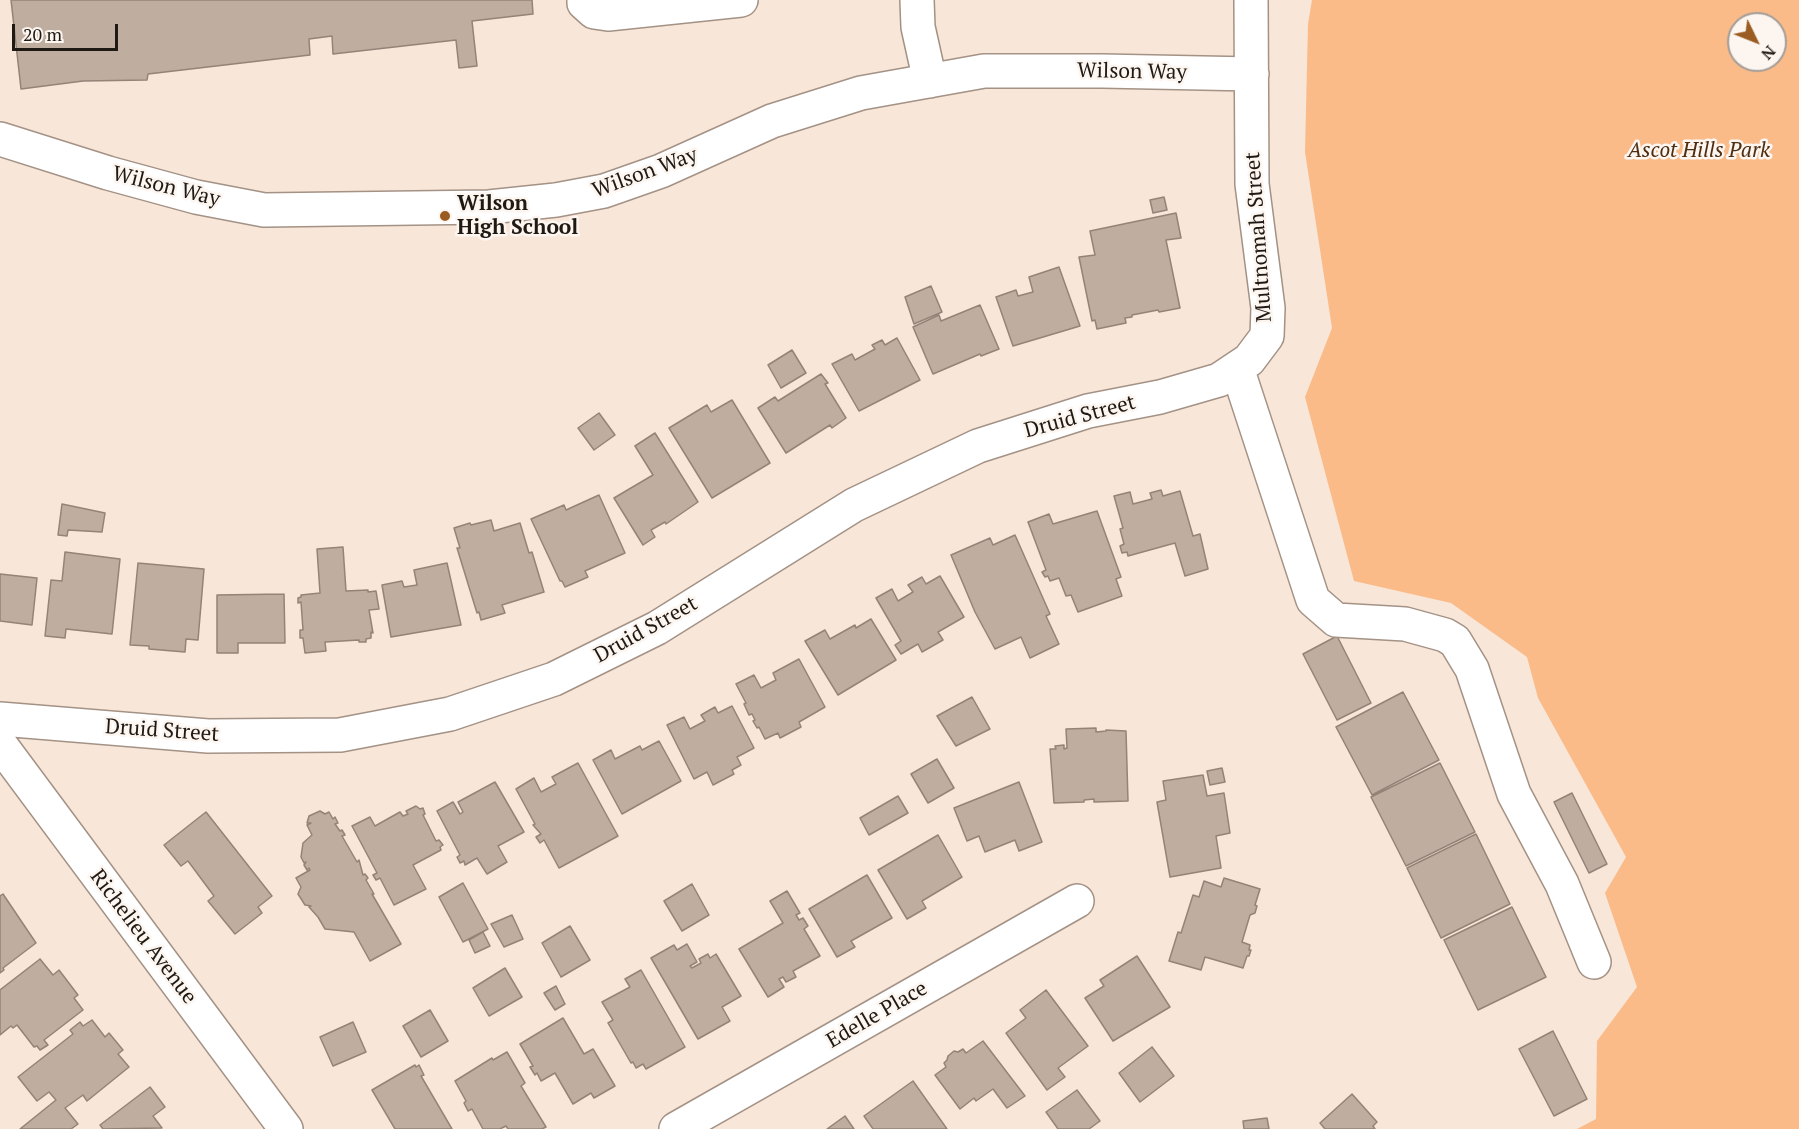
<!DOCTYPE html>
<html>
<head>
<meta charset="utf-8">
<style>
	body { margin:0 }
	#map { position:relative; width:1799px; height:1129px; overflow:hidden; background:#f8e6d8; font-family:"PT Serif",serif }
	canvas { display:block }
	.north { position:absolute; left:1727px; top:12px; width:60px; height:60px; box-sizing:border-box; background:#fdf5f0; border:2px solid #a49d98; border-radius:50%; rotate:133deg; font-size:16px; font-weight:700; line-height:24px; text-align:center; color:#1f1914 }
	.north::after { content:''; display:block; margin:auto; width:21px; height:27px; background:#9a5c22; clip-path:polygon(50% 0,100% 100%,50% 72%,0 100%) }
	.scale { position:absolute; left:12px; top:24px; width:106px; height:27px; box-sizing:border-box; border:3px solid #1f1914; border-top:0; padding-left:8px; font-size:18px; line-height:21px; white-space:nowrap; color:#1f1914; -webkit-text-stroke:4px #fdf5f0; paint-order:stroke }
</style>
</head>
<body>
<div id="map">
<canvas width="1799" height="1129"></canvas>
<div class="north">N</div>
<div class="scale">20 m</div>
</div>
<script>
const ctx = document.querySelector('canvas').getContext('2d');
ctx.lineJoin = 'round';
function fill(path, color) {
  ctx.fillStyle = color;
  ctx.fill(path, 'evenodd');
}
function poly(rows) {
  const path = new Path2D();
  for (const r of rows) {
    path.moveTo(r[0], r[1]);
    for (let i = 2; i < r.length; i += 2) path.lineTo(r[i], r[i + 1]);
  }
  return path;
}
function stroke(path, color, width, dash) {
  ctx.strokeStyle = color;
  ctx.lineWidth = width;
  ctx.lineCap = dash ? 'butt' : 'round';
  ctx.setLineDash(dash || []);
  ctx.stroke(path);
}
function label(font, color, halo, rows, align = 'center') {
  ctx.font = font + ' "PT Serif",serif';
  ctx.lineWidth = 5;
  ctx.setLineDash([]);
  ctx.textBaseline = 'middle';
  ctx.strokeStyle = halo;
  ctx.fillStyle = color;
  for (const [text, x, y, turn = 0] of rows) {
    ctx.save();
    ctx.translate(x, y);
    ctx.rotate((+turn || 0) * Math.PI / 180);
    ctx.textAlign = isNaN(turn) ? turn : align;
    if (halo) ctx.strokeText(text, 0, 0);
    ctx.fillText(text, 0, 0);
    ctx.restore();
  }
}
const green = poly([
	[1312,0,1799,0,1799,1129,1577,1129,1596,1119,1597,1041,1637,987,1605,893,1626,857,1538,698,1527,657,1451,603,1354,581,1305,397,1332,328,1305,152,1308,24],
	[1739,24,1775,24,1775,60,1739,60]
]);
const building = poly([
	[11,0,532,0,533,14,472,21,477,66,459,68,456,40,333,54,332,36,309,39,310,55,148,74,147,80,83,81,21,89,11,0],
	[1164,197,1167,210,1153,213,1150,200,1164,197],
	[1176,213,1181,238,1166,240,1180,308,1159,312,1158,310,1132,315,1132,317,1125,318,1126,323,1097,329,1095,320,1092,321,1079,257,1095,255,1090,231,1176,213],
	[1059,267,1080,326,1013,346,996,297,1016,290,1018,296,1033,292,1029,277,1059,267],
	[931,286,942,312,914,324,905,297,931,286],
	[980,305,999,349,981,356,980,354,933,374,913,327,939,315,941,321,980,305],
	[897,338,920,380,859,411,832,364,852,354,855,360,875,349,872,345,882,340,885,345,897,338],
	[792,350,806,373,781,388,768,365,792,350],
	[821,374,828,383,825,384,846,418,832,428,830,425,786,453,758,408,775,397,778,401,821,374],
	[732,400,770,463,712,498,669,428,707,405,711,412,732,400],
	[599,413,615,435,594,450,578,428,599,413],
	[655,433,698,502,666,524,665,522,651,530,655,537,643,545,614,498,653,475,635,446,655,433],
	[1161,490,1163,496,1180,491,1193,536,1200,534,1208,569,1185,576,1175,543,1128,556,1127,552,1122,553,1120,546,1124,544,1120,529,1123,528,1114,496,1130,492,1133,504,1152,499,1150,493,1161,490],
	[599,495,625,553,585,571,588,577,565,587,562,581,560,581,531,519,564,505,566,510,599,495],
	[62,504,105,513,102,532,68,530,67,536,58,535,62,504],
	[1097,511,1121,577,1116,579,1122,596,1078,612,1071,595,1066,596,1059,578,1050,581,1048,576,1045,577,1042,572,1046,570,1028,522,1049,514,1053,524,1097,511],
	[491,520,494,531,520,523,529,553,532,552,544,592,502,605,505,613,481,620,479,612,477,613,457,548,460,548,454,528,470,523,471,525,491,520],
	[1015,535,1050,614,1046,616,1059,644,1030,658,1021,637,995,649,975,612,951,555,990,538,993,545,1015,535],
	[343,547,346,591,368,590,368,592,376,591,379,609,369,610,373,633,371,632,371,638,366,639,366,642,359,642,359,640,325,642,326,651,305,653,303,638,300,638,300,630,303,630,301,602,298,603,298,598,301,597,301,595,320,593,317,549,343,547],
	[65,552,120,559,112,634,66,629,65,638,45,636,51,580,62,581,65,552],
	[138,563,204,569,198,640,186,639,185,652,149,649,149,646,130,645,138,563],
	[447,563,461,625,391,637,382,585,402,581,404,587,417,585,414,570,447,563],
	[0,574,37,578,32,625,0,621,0,574],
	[940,576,964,617,938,632,943,640,922,652,918,644,901,654,895,645,901,641,876,598,892,589,898,601,913,592,908,585,922,577,926,584,940,576],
	[284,594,285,643,238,643,238,653,217,653,217,595,284,594],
	[871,619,896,660,838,695,805,641,825,630,830,639,855,625,856,628,871,619],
	[1337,636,1371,703,1337,720,1303,654,1337,636],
	[799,659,825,707,799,722,801,727,780,738,778,733,765,739,759,727,757,728,753,721,755,720,752,714,749,715,744,704,746,703,736,684,754,675,761,688,776,680,773,673,799,659],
	[1403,692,1439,760,1372,795,1336,727,1403,692],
	[972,697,990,729,956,746,937,716,972,697],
	[732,706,754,748,737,757,741,765,732,770,734,774,713,785,707,772,694,779,667,725,684,717,690,729,705,721,701,715,715,707,718,713,732,706],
	[1096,728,1096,732,1106,731,1106,730,1126,731,1128,801,1094,802,1094,799,1084,800,1084,802,1054,803,1050,749,1056,749,1055,746,1064,745,1064,749,1067,748,1066,729,1096,728],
	[659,741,681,781,622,814,593,760,611,750,615,759,640,746,642,750,659,741],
	[937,759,954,788,928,803,911,774,937,759],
	[578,763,618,836,559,868,544,840,540,843,536,837,541,834,533,825,535,824,516,789,534,778,541,792,556,784,552,777,578,763],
	[1440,763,1475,832,1406,866,1371,797,1440,763],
	[1222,768,1225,782,1210,785,1207,771,1222,768],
	[1203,775,1207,796,1224,793,1230,833,1216,836,1221,868,1170,877,1157,802,1166,800,1163,781,1203,775],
	[495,782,524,832,498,846,507,862,487,874,477,858,465,865,464,861,460,863,457,857,460,855,437,811,453,802,460,814,463,812,458,802,495,782],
	[1019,782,1042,842,1019,851,1015,840,985,852,979,836,967,841,954,808,1019,782],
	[1572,793,1607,864,1589,873,1554,802,1572,793],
	[898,796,908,813,869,835,860,818,898,796],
	[416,806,420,809,423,808,425,814,423,815,436,841,439,840,443,845,440,847,441,850,413,865,426,889,394,905,380,878,376,880,373,875,377,873,352,826,370,817,375,826,400,812,403,816,408,814,406,811,416,806],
	[320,811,325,814,329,812,333,819,335,817,338,823,335,824,340,831,342,830,345,835,342,836,357,862,359,860,363,875,365,874,368,878,366,880,374,894,372,894,401,944,370,961,354,932,325,929,318,917,309,907,311,906,305,905,298,894,301,887,296,878,310,870,309,868,307,870,304,865,306,862,304,863,301,857,303,843,312,835,307,825,311,823,307,823,309,816,320,811],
	[206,812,272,896,258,907,262,913,235,934,208,901,214,896,188,861,181,866,164,845,206,812],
	[1476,834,1510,904,1441,938,1407,868,1476,834],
	[938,835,962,877,922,901,926,908,907,919,878,870,938,835],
	[867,875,892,918,851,941,855,947,837,957,809,909,867,875],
	[1224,878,1260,889,1255,905,1257,906,1255,913,1250,915,1242,942,1250,945,1249,950,1251,950,1249,956,1247,956,1243,968,1205,957,1201,970,1169,961,1178,932,1181,933,1193,895,1199,897,1204,881,1221,887,1224,878],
	[463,883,488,929,463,942,439,897,463,883],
	[692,884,709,915,682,931,664,901,692,884],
	[787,891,800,913,796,915,799,920,803,918,808,926,804,929,820,956,793,971,796,977,786,982,783,977,779,979,784,987,768,997,739,949,783,923,770,901,787,891],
	[3,894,36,943,3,968,4,970,0,973,0,896,3,894],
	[1512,907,1546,977,1478,1010,1444,940,1512,907],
	[512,915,523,939,504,947,491,924,512,915],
	[570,926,590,960,561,977,542,943,570,926],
	[483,932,490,946,475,953,469,940,483,932],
	[687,944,697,962,690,966,692,968,701,963,699,959,708,954,710,958,716,954,741,996,722,1007,730,1021,698,1039,651,958,674,945,677,950,687,944],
	[1137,956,1170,1007,1113,1041,1085,998,1104,986,1100,980,1137,956],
	[40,959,53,975,59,970,78,995,74,998,83,1010,44,1040,48,1045,40,1050,37,1046,34,1047,17,1025,13,1028,11,1026,0,1035,0,990,40,959],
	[505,968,522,997,489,1016,473,988,505,968],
	[641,970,685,1047,646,1069,643,1064,636,1068,633,1062,631,1063,608,1023,613,1020,602,1002,630,987,625,979,641,970],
	[556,986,565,1004,555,1010,544,993,556,986],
	[1046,990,1088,1046,1058,1068,1065,1077,1047,1090,1006,1033,1026,1018,1020,1010,1046,990],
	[430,1010,448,1041,421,1057,403,1026,430,1010],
	[563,1018,584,1054,593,1049,615,1086,594,1098,591,1093,573,1104,555,1073,541,1081,537,1073,535,1075,530,1067,533,1066,520,1044,563,1018],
	[92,1020,105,1037,109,1033,123,1050,118,1054,129,1067,87,1101,83,1095,65,1108,78,1124,71,1129,20,1129,56,1100,49,1092,37,1101,18,1077,73,1034,70,1030,80,1022,83,1026,92,1020],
	[353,1022,366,1052,333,1066,320,1037,353,1022],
	[1553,1031,1587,1099,1554,1116,1519,1049,1553,1031],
	[983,1041,1025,1096,1007,1108,993,1089,976,1101,974,1098,960,1109,935,1075,946,1067,944,1063,947,1060,948,1056,954,1051,958,1052,963,1049,966,1053,983,1041],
	[1152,1047,1174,1076,1140,1102,1119,1073,1152,1047],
	[507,1052,525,1083,521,1086,546,1127,542,1129,508,1129,506,1126,500,1129,483,1129,472,1109,468,1111,464,1103,466,1101,455,1081,492,1058,493,1060,507,1052],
	[415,1065,416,1067,419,1065,424,1075,421,1076,452,1129,395,1129,372,1090,415,1065],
	[913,1081,947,1129,873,1129,864,1116,913,1081],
	[150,1087,165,1107,153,1116,162,1128,103,1129,100,1125,150,1087],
	[1077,1090,1100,1121,1089,1129,1058,1129,1046,1112,1077,1090],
	[1352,1094,1377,1122,1373,1126,1375,1129,1325,1129,1320,1123,1352,1094],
	[845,1116,854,1129,827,1129,845,1116],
	[1267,1118,1269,1129,1244,1129,1243,1121,1267,1118]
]);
const minor = poly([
	[584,0,584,3,594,12,608,14,741,0],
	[917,0,918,27,930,81],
	[0,139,108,173,196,197,264,210,489,207,556,200,604,191,661,171,772,121,861,93,984,71,1102,71,1252,74],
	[1237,368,1313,600,1336,620,1405,624,1445,635,1455,641,1472,669,1514,794,1562,884,1594,962],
	[0,719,208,736,340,735,450,714,554,679,657,628,854,505,978,446,1088,411,1160,397,1219,380,1249,360,1267,336,1268,308,1252,184,1251,0],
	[0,744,286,1129],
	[676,1129,1077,901]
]);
const markers = [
	[445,216,6,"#9a5c22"]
];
const streetNames = [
	["Wilson Way",1132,72,1],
	["Wilson Way",645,173,-20],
	["Wilson Way",166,187,14],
	["Multnomah Street",1259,237,-94],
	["Druid Street",1080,417,-15],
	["Druid Street",646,630,-29],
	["Druid Street",162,731,4],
	["Richelieu Avenue",143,937,53],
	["Edelle Place",877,1015,-30]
];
const parkNames = [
	["Ascot Hills Park",1699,151]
];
const poiNames = [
	["Wilson",457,204],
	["High School",457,228]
];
fill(green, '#fabb89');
fill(building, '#bfada0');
stroke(building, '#948377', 1.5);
stroke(minor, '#a39285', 36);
stroke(minor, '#fff', 33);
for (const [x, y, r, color] of markers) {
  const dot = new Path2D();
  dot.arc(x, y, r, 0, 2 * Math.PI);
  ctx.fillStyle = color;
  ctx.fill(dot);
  stroke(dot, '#fdf5f0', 2);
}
label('21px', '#1f1914', '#fdf5f0', streetNames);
label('italic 21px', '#4f2e11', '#fdf5f0', parkNames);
label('bold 21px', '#1f1914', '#fdf5f0', poiNames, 'left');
</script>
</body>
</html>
